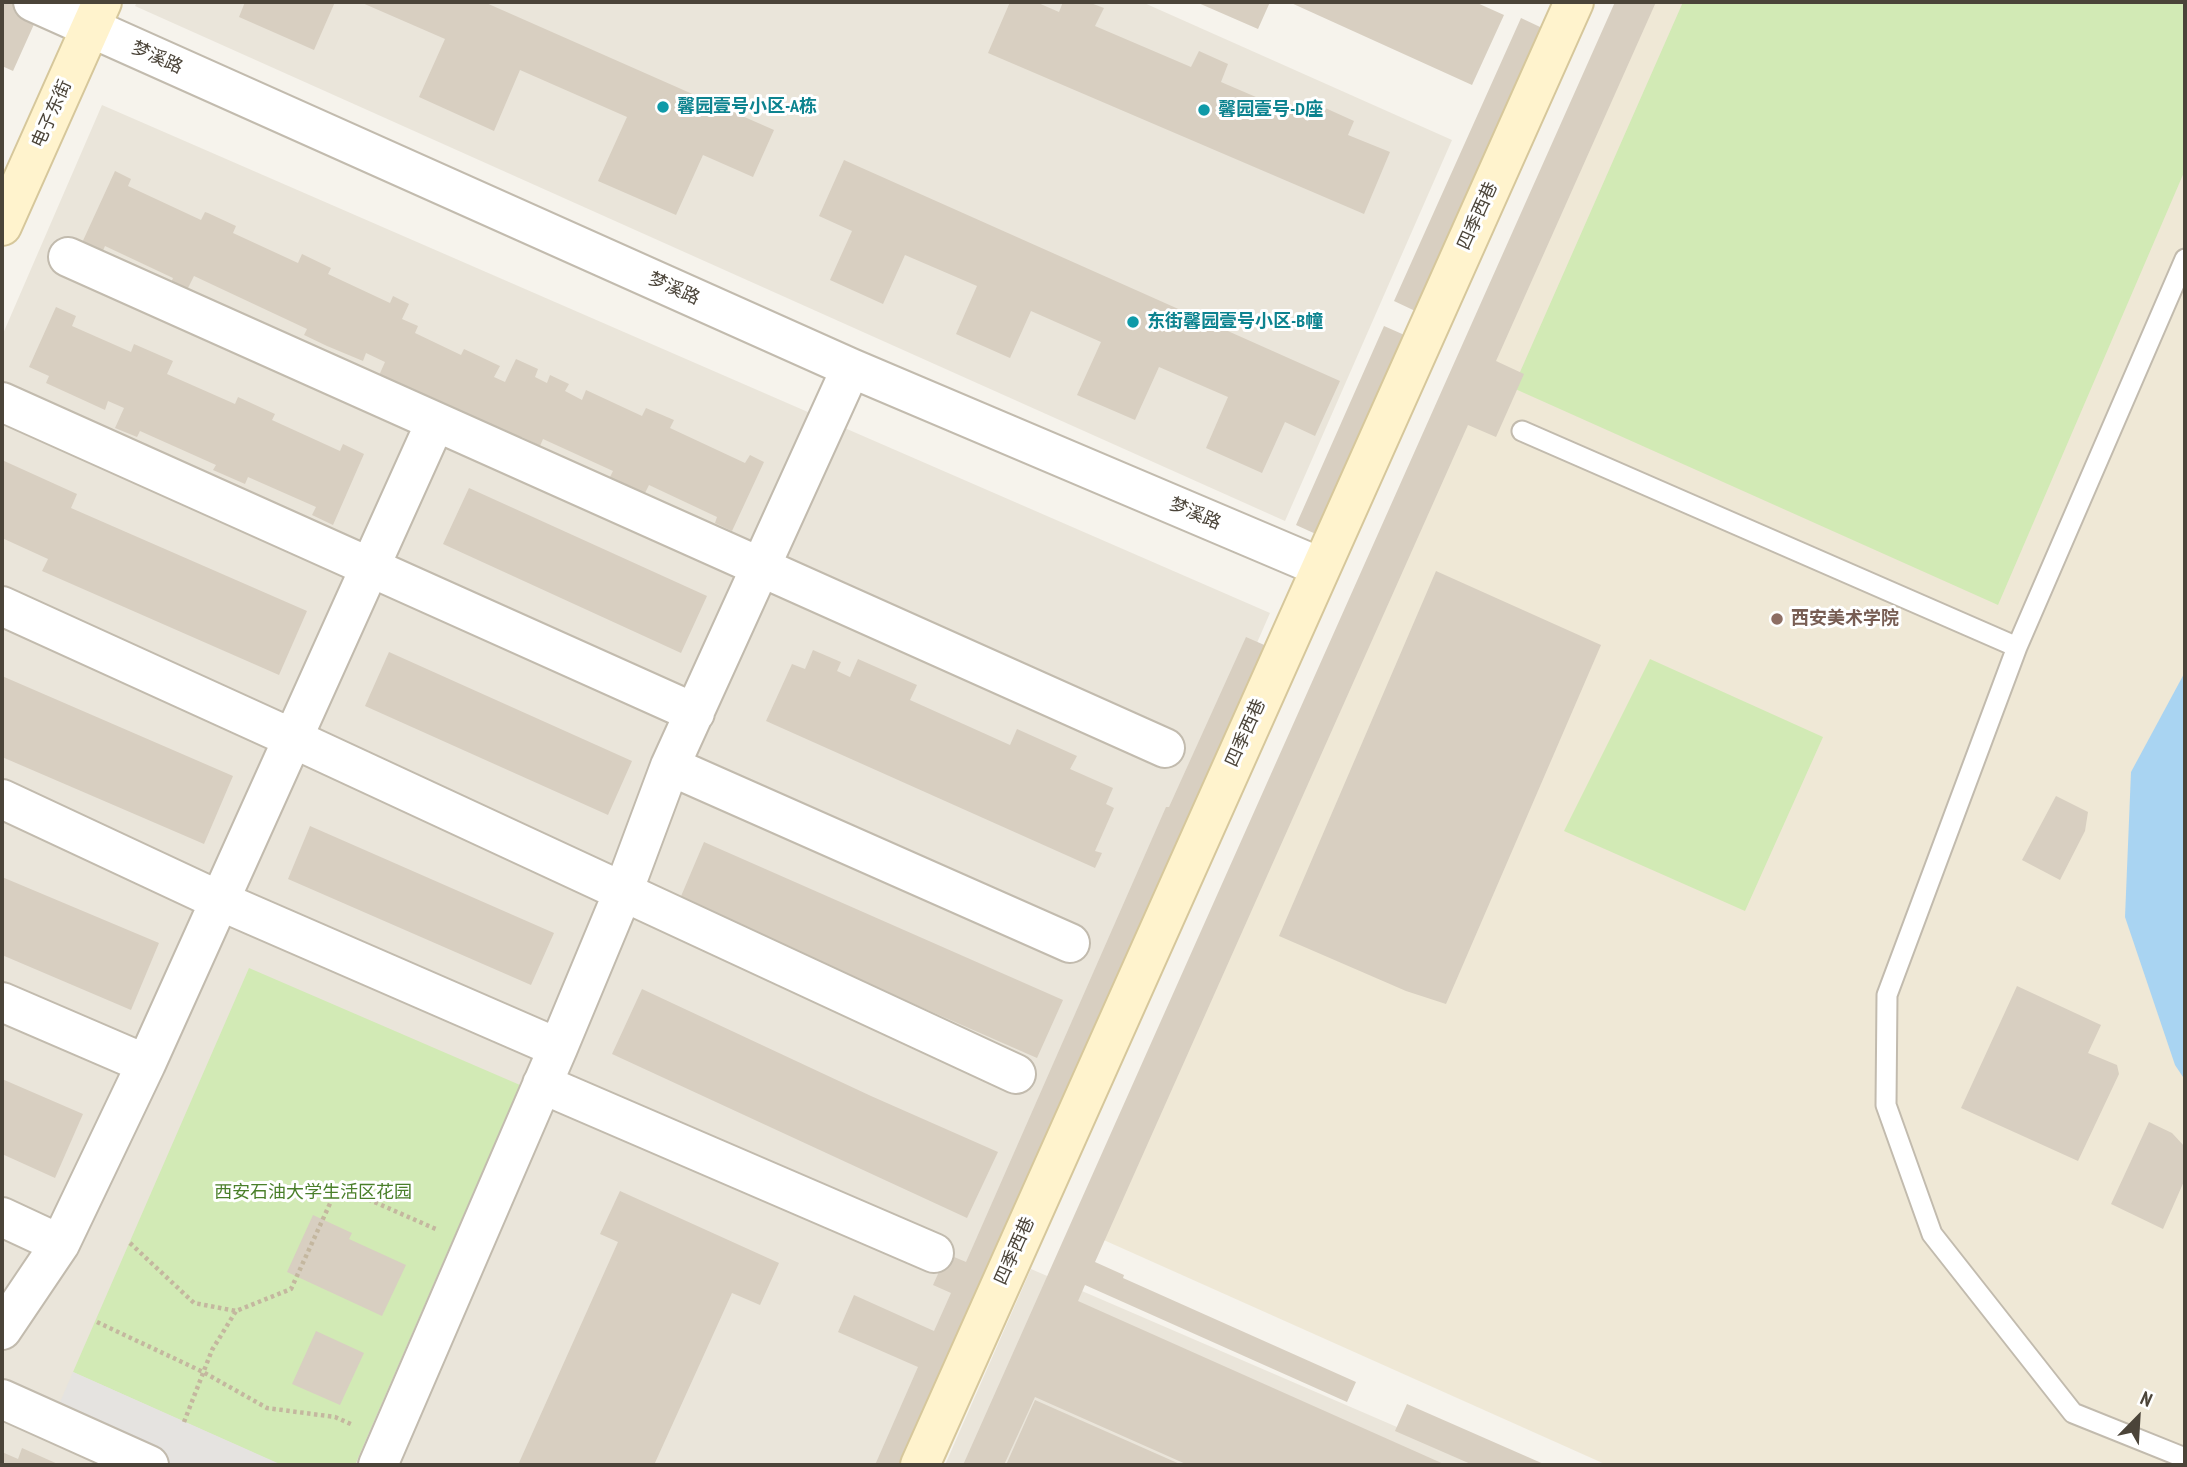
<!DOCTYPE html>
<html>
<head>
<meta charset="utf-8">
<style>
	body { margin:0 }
	#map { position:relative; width:2187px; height:1467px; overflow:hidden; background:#f6f3ec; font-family:"PT Sans Narrow",sans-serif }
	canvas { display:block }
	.frame { position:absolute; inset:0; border:4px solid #4b4439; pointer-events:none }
	.north { position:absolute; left:2103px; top:1383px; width:70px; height:70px; -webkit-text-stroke:5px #fff; paint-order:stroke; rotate:24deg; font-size:19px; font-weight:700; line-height:28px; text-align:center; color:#4b4439 }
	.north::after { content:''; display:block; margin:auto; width:24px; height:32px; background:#4b4439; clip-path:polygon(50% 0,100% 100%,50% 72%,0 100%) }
</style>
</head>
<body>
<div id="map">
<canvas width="2187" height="1467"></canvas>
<div class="frame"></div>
<div class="north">N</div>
</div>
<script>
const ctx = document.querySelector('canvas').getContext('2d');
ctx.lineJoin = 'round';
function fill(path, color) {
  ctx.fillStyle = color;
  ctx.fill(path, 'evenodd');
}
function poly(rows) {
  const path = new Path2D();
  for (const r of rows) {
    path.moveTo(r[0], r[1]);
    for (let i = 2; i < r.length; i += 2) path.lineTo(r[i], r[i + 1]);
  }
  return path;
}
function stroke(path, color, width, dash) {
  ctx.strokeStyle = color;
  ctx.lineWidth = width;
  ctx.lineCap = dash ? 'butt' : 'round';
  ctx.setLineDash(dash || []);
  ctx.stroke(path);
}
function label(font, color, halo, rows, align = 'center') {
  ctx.font = font + ' "PT Sans Narrow","Noto Sans SC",sans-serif';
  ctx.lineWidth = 6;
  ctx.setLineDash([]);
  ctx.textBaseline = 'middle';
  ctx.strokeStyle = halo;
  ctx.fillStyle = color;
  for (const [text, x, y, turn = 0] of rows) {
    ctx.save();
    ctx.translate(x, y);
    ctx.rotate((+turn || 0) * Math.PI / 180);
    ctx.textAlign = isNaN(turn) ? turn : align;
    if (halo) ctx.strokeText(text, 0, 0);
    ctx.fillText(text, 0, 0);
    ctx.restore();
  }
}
const residential = poly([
	[137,2,1142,2,1452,140,1285,521,135,6],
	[102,105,1270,613,898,1465,2,1465,2,336],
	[1031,1269,1485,1465,945,1465]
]);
const education = poly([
	[1642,2,2185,2,2185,1465,1607,1465,1097,1237]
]);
const green = poly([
	[1683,2,2185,2,2185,170,1998,605,1513,388],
	[1650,659,1823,737,1745,911,1564,831],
	[249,968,520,1085,355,1465,281,1465,73,1372]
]);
const parking = poly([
	[73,1372,282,1465,165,1465,54,1416]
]);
const water = poly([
	[2185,672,2185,1080,2175,1065,2125,917,2131,772]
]);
const building = poly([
	[2,2,44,2,13,71,2,66],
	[245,2,335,2,314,50,239,17],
	[360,2,484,2,774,130,753,177,703,155,676,215,598,181,627,117,520,70,494,131,419,97,445,39],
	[1010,2,1036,2,1059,12,1063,2,1088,2,1104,8,1095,26,1191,67,1199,51,1228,64,1221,82,1305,118,1312,102,1354,121,1348,135,1390,152,1364,214,988,53],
	[1196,2,1270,2,1258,29],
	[1289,2,1475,2,1504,15,1472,85],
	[1615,2,1656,2,1496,361,1524,374,1496,437,1468,425,1095,1262,1124,1275,1123,1278,1356,1382,1347,1402,1085,1285,1078,1301,1446,1465,1188,1465,1035,1397,1004,1465,963,1465],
	[1521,18,1555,34,1428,317,1394,301],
	[844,160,1340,381,1315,436,1285,422,1262,473,1206,448,1228,397,1159,367,1135,420,1077,395,1101,342,1031,311,1010,358,956,334,977,286,905,255,883,304,830,280,852,231,819,216],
	[115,171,131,179,128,186,201,220,205,212,208,213,236,226,233,233,298,263,302,254,331,268,328,274,390,303,393,296,409,304,402,319,418,326,415,333,461,355,464,349,500,366,494,377,505,382,516,359,538,369,535,377,547,383,550,375,569,384,565,391,582,400,586,390,642,416,646,408,674,420,670,428,745,463,750,455,764,462,732,531,715,523,717,517,649,485,645,493,610,477,613,471,543,439,540,446,522,437,520,444,377,380,385,362,366,353,363,361,327,346,304,335,307,329,194,276,186,292,170,285,173,278,105,246,101,255,81,245],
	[56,307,76,316,72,326,131,352,134,344,173,361,167,374,235,404,238,397,275,414,272,420,340,451,343,444,364,454,333,525,312,515,316,507,248,477,245,484,213,470,216,465,140,431,137,437,115,428,124,408,108,401,105,410,46,383,49,376,29,367],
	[1384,326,1418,341,1329,540,1296,525],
	[2,460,77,494,71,508,307,611,279,675,42,571,48,559,2,538],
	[469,488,707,596,681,653,443,544],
	[1436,571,1601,645,1446,1004,1406,991,1279,936],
	[1246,637,1278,651,916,1465,875,1465,918,1367,838,1332,854,1295,934,1331,951,1293,933,1285,947,1254,966,1262,1166,807,1169,807],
	[813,650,841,662,837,671,850,677,858,659,917,685,910,700,1010,745,1017,729,1077,756,1070,769,1113,788,1106,804,1114,808,1095,851,1102,853,1095,868,766,721,792,664,805,669],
	[389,652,632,761,608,815,365,706],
	[2,676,233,776,204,844,2,757],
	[2056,796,2088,812,2085,831,2060,880,2022,860],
	[310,826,554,933,531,985,288,879],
	[704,842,1063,1000,1037,1058,679,901],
	[2,877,159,943,131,1010,2,955],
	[2017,986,2101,1025,2088,1053,2117,1065,2119,1074,2078,1161,1961,1108],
	[642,989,871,1096,998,1152,967,1218,612,1054],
	[2,1079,83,1114,55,1178,2,1154],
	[2149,1122,2172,1133,2185,1147,2185,1179,2163,1229,2111,1204],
	[620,1191,779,1263,760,1305,732,1293,654,1465,518,1465,618,1242,600,1234],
	[313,1215,352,1233,349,1239,406,1265,382,1316,287,1272],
	[316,1331,364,1353,340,1405,292,1384],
	[1035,1400,1182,1465,1006,1465],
	[1407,1404,1546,1465,1473,1465,1395,1431],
	[22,1448,60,1465,2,1465,2,1452,18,1459]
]);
const path = poly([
	[130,1243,194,1303,236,1311,291,1289,338,1186,438,1230],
	[97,1322,203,1372,267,1408,335,1417,353,1425],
	[184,1422,212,1350,236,1311]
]);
const lane = poly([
	[2185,259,2017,647,1887,995,1886,1105,1932,1234,2073,1413,2185,1458],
	[1522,431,2017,647]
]);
const street = poly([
	[33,2,851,368,1320,567],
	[68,257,1165,748],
	[2,402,695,713],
	[2,606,294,739,1016,1074],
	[670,766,1070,943],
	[2,799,218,900,558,1048],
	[2,1002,146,1064],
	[542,1084,934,1253],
	[2,1217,60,1244],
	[2,1330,60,1244,146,1064,435,423],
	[2,1399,149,1465],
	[378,1465,558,1048,623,892,670,766,851,368]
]);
const secondary = poly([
	[2,226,102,2],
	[920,1465,1574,2]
]);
const markers = [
	[663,107,7,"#0f9aa8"],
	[1204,110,7,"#0f9aa8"],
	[1133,322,7,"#0f9aa8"],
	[1777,619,7,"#8d6e63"]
];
const streetNames = [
	["梦溪路",157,58,24],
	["电子东街",52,114,-66],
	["四季西巷",1478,216,-66],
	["梦溪路",674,289,24],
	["梦溪路",1195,514,23],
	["四季西巷",1246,733,-66],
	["四季西巷",1015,1251,-66]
];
const cultureNames = [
	["馨园壹号小区-A栋",677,107],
	["馨园壹号-D座",1218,110],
	["东街馨园壹号小区-B幢",1147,322]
];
const educationNames = [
	["西安美术学院",1791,619]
];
const parkNames = [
	["西安石油大学生活区花园",313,1193]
];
fill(residential, '#eae5da');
fill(education, '#efe8d6');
fill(green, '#d2eab5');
fill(parking, '#e5e3e0');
fill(water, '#a9d4f2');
fill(building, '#d8cfc1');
stroke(lane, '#c2bbae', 23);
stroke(street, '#c2bbae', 42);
stroke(secondary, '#d6c79b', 42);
stroke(path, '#c4b79f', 4.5, [3.5, 3.5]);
stroke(lane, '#fff', 19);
stroke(street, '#fff', 38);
stroke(secondary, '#fff3cd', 38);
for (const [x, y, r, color] of markers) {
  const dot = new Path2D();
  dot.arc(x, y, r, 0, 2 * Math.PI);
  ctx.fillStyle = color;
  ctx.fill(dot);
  stroke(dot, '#fff', 2.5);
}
label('18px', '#4b4439', '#fff', streetNames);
label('bold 18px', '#0d838f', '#fff', cultureNames, 'left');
label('bold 18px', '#785e54', '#fff', educationNames, 'left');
label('18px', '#4a7f2a', '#fff', parkNames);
</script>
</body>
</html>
